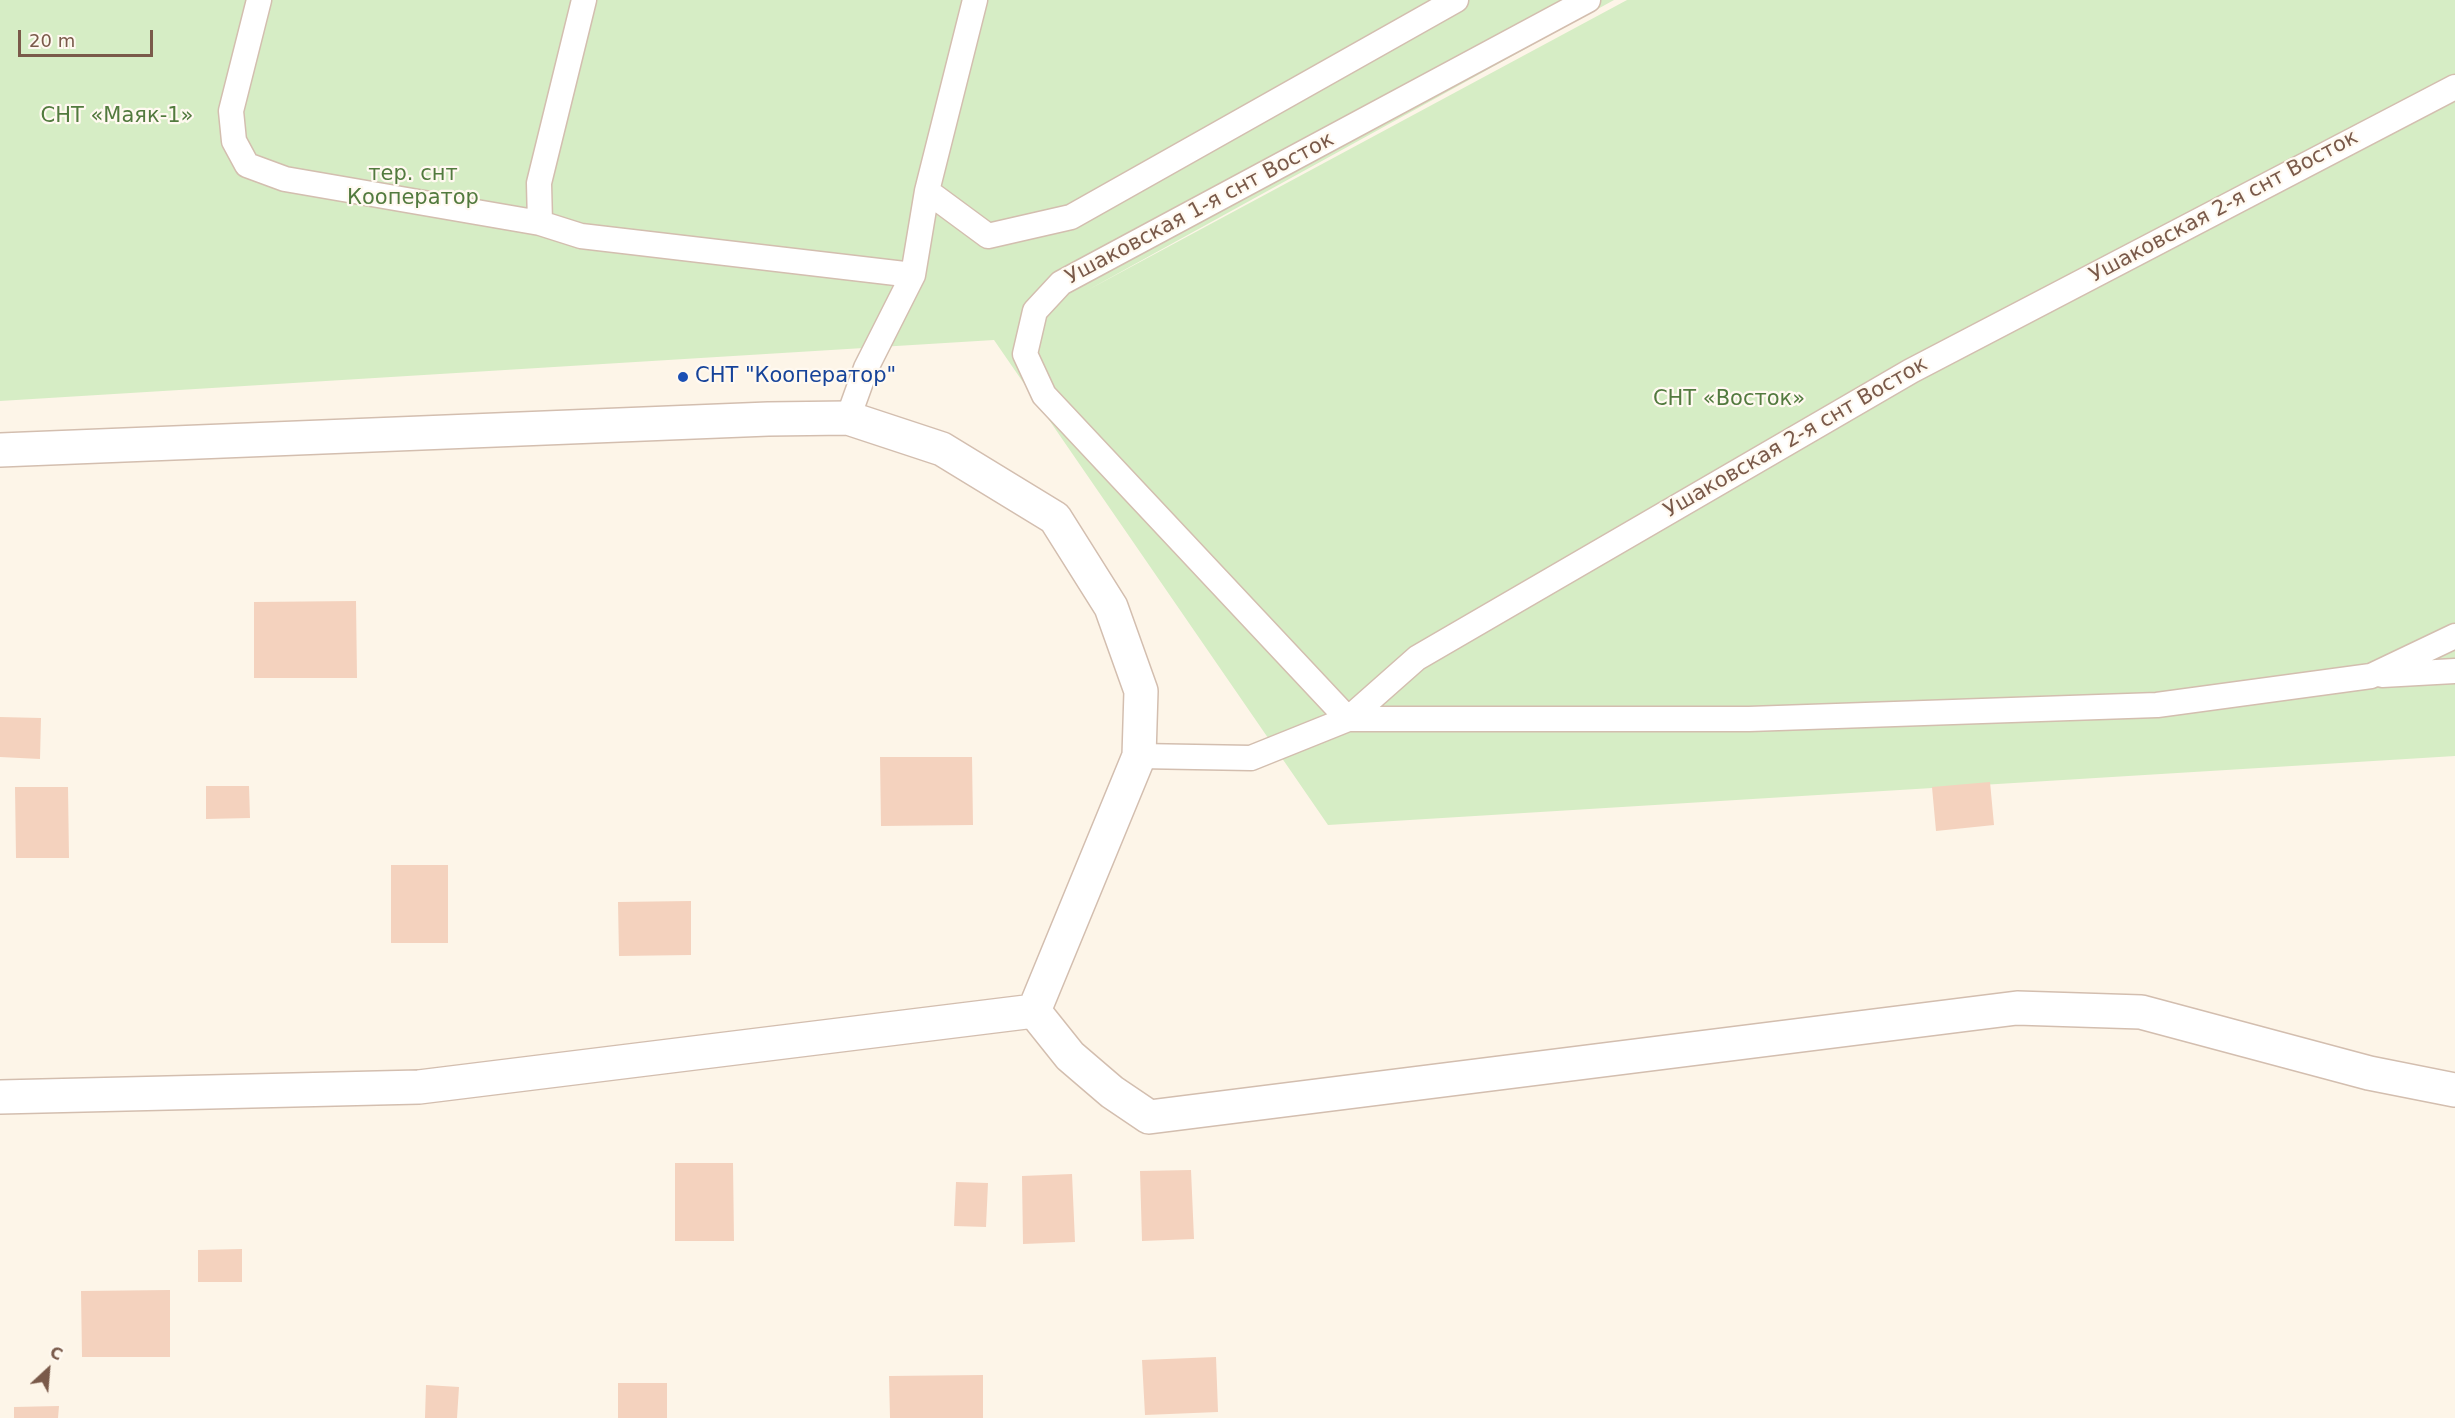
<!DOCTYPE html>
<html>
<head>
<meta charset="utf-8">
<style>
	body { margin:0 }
	#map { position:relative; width:2455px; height:1418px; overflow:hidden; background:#fdf5e8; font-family:"DejaVu Sans",sans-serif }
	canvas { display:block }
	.north { position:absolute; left:18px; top:1340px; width:60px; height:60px; -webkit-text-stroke:4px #fff9f0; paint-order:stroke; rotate:26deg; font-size:16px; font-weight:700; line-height:24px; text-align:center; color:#7a5a4a }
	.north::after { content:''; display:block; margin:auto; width:21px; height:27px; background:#7a5a4a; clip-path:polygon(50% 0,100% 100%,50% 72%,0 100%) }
	.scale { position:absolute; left:18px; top:30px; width:135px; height:27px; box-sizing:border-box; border:3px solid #7a5a4a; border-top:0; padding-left:8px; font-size:18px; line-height:21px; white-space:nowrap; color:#7a5a4a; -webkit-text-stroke:4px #fff9f0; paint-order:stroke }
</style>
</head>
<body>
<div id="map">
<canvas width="2455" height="1418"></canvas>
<div class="north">С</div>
<div class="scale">20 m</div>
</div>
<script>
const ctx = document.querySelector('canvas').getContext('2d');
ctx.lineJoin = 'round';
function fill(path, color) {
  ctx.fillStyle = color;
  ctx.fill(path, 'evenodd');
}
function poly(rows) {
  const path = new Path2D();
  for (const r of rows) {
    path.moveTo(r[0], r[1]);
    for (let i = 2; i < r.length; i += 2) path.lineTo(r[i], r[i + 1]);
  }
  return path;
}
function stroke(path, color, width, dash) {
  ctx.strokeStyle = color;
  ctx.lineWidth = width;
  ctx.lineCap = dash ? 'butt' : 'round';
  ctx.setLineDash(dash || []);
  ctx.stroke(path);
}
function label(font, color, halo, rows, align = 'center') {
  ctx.font = font + ' "DejaVu Sans",sans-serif';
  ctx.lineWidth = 4.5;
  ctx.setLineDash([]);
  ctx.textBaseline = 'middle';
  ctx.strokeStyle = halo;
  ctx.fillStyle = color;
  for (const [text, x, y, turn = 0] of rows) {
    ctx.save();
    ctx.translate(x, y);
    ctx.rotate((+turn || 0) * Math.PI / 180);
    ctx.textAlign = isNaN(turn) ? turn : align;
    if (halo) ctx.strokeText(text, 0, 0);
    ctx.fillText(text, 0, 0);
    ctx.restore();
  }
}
const green = poly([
	[0,0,1614,0,1086,291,1627,0,2455,0,2455,756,1328,825,994,340,0,401]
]);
const building = poly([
	[356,601,357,678,254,678,254,602],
	[0,717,41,718,40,759,0,757],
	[880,757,972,757,973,825,881,826],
	[1990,782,1994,825,1936,831,1932,787],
	[206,786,249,786,250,818,206,819],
	[15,787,68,787,69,858,16,858],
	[391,865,448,865,448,943,391,943],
	[691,901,691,955,619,956,618,902],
	[675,1163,733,1163,734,1241,675,1241],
	[1191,1170,1194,1239,1142,1241,1140,1171],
	[1072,1174,1075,1242,1023,1244,1022,1176],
	[956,1182,988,1183,986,1227,954,1226],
	[242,1249,242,1282,198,1282,198,1250],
	[170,1290,170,1357,82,1357,81,1291],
	[1216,1357,1218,1412,1145,1415,1142,1360],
	[983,1375,983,1418,890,1418,889,1376],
	[618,1383,667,1383,667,1418,618,1418],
	[426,1385,459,1387,457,1418,425,1418],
	[59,1406,58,1418,14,1418,14,1407]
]);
const service = poly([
	[259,0,231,111,234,141,247,165,285,179,540,223],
	[584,0,539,183,540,223,581,236,913,275],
	[1588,0,1061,283,1035,311,1025,354,1044,395,1348,719,1749,719,2157,705,2371,676,2455,636],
	[927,191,988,236,1071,217,1456,0],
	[848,418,866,368,913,275,927,191,975,0],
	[2382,675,2455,671],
	[1139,756,1251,758,1348,719,1417,658,1911,371,2455,87]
]);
const minor = poly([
	[0,450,768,419,848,418,942,449,1055,518,1111,607,1141,691,1139,756,1034,1011,1070,1056,1112,1092,1149,1117,2017,1008,2141,1012,2369,1073,2455,1090],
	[0,1097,419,1087,1034,1011]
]);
const markers = [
	[683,377,6,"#1a4fb4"]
];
const parkNames = [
	["СНТ «Маяк-1»",117,117],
	["тер. снт",413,175],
	["Кооператор",413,199],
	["СНТ «Восток»",1729,400]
];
const streetNames = [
	["Ушаковская 2-я снт Восток",2224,207,-28],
	["Ушаковская 1-я снт Восток",1200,209,-28],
	["Ушаковская 2-я снт Восток",1796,438,-30]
];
const transitNames = [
	["СНТ \"Кооператор\"",695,377]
];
fill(green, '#d6edc5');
fill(building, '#f4d2be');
stroke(service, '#d3beaf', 27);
stroke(minor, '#d3beaf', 36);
stroke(service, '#fff', 24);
stroke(minor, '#fff', 33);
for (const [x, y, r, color] of markers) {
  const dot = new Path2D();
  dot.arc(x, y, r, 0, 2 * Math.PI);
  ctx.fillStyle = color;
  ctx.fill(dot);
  stroke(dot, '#fff9f0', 2);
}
label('21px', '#527a3e', '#fff9f0', parkNames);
label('21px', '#7a5a4a', '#fff9f0', streetNames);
label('21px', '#164399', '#fff9f0', transitNames, 'left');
</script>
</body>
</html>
